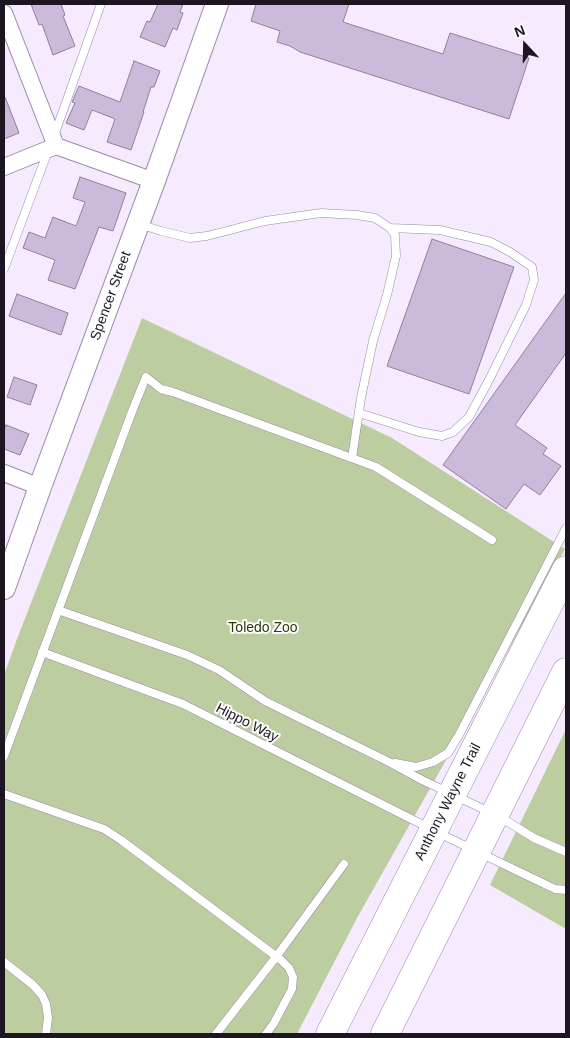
<!DOCTYPE html>
<html>
<head>
<meta charset="utf-8">
<style>
	body { margin:0 }
	#map { position:relative; width:570px; height:1038px; overflow:hidden; background:#f6eafe; font-family:Helvetica,sans-serif }
	canvas { display:block }
	.frame { position:absolute; inset:0; border:5px solid #1d1622; pointer-events:none }
	.north { position:absolute; left:500px; top:20px; width:50px; height:50px; -webkit-text-stroke:4px #fcfcfc; paint-order:stroke; rotate:339deg; font-size:14px; font-weight:700; line-height:20px; text-align:center; color:#1d1622 }
	.north::after { content:''; display:block; margin:auto; width:18px; height:22px; background:#1d1622; clip-path:polygon(50% 0,100% 100%,50% 72%,0 100%) }
</style>
</head>
<body>
<div id="map">
<canvas width="570" height="1038"></canvas>
<div class="frame"></div>
<div class="north">N</div>
</div>
<script>
const ctx = document.querySelector('canvas').getContext('2d');
ctx.lineJoin = 'round';
function fill(path, color) {
  ctx.fillStyle = color;
  ctx.fill(path, 'evenodd');
}
function poly(rows) {
  const path = new Path2D();
  for (const r of rows) {
    path.moveTo(r[0], r[1]);
    for (let i = 2; i < r.length; i += 2) path.lineTo(r[i], r[i + 1]);
  }
  return path;
}
function stroke(path, color, width, dash) {
  ctx.strokeStyle = color;
  ctx.lineWidth = width;
  ctx.lineCap = dash ? 'butt' : 'round';
  ctx.setLineDash(dash || []);
  ctx.stroke(path);
}
function label(font, color, halo, rows, align = 'center') {
  ctx.font = font + ' Helvetica,sans-serif';
  ctx.lineWidth = 4;
  ctx.setLineDash([]);
  ctx.textBaseline = 'middle';
  ctx.strokeStyle = halo;
  ctx.fillStyle = color;
  for (const [text, x, y, turn = 0] of rows) {
    ctx.save();
    ctx.translate(x, y);
    ctx.rotate((+turn || 0) * Math.PI / 180);
    ctx.textAlign = isNaN(turn) ? turn : align;
    if (halo) ctx.strokeText(text, 0, 0);
    ctx.fillText(text, 0, 0);
    ctx.restore();
  }
}
const green = poly([
	[142,318,392,438,565,549,357,918,297,1034,4,1034,4,675,17,639],
	[566,729,566,929,490,885]
]);
const building = poly([
	[31,4,61,4,65,15,63,16,75,46,53,55,42,24,39,25,31,4],
	[158,4,183,4,180,12,183,13,177,30,173,28,165,47,140,37,147,21,150,22,158,4],
	[256,4,349,4,343,22,443,54,450,33,529,58,509,119,300,52,290,46,277,42,280,31,251,21,256,4],
	[134,61,160,71,154,87,151,87,143,112,144,112,131,150,107,142,115,119,113,118,92,110,84,130,66,123,75,103,72,102,79,86,120,102,134,61],
	[4,97,5,97,19,133,4,139,4,97],
	[80,177,126,193,113,231,99,227,75,289,48,280,55,260,23,248,29,232,45,238,53,217,76,226,85,202,73,198,80,177],
	[432,239,514,267,469,394,387,366,432,239],
	[566,293,566,353,515,425,547,448,543,454,561,466,540,495,524,484,506,509,443,465,566,293],
	[17,294,68,313,61,335,9,316,17,294],
	[14,377,37,385,30,405,7,397,14,377],
	[6,425,29,434,20,455,4,449,4,431,6,425]
]);
const lane = poly([
	[54,136,101,4],
	[139,224,161,231,190,238,207,236,265,221,321,213,357,215,375,218,390,228,395,235,396,256,387,295,373,341,361,398,352,458],
	[4,269,48,151],
	[359,413,419,432,442,436,453,432,469,417,489,380,526,305,534,280,532,267,510,252,491,242,440,230,390,228],
	[58,610,187,655,219,670,265,701,391,763,422,780,500,817,534,838,566,852],
	[42,652,183,704,451,839,555,889,566,890],
	[4,756,133,409,146,377,161,389,173,392,376,467,492,540],
	[395,763,416,767,433,762,448,753,459,735,566,528],
	[4,794,104,829,121,840,281,960,289,968,293,977,292,989,274,1023,266,1034],
	[4,962,33,985,42,995,46,1004,48,1018,46,1034],
	[216,1034,276,957,344,864]
]);
const street = poly([
	[4,13,56,146,154,181],
	[4,167,56,146],
	[4,473,40,487]
]);
const secondary = poly([
	[4,588,40,487,154,181,217,4]
]);
const highway = poly([
	[330,1034,566,570],
	[385,1034,566,672]
]);
const streetNames = [
	["Spencer Street",111,296,-70],
	["Hippo Way",247,723,27],
	["Anthony Wayne Trail",448,802,-63]
];
const parkNames = [
	["Toledo Zoo",263,628]
];
fill(green, '#bccda0');
fill(building, '#ccbada');
stroke(building, '#917f9e', 1);
stroke(lane, '#9b8aa9', 9);
stroke(street, '#9b8aa9', 18);
stroke(secondary, '#9b8aa9', 24);
stroke(highway, '#9b8aa9', 29);
stroke(lane, '#fff', 8);
stroke(street, '#fff', 16);
stroke(secondary, '#fff', 22);
stroke(highway, '#fff', 28);
label('14px', '#1d1622', '#fcfcfc', streetNames);
label('14px', '#2e3d04', '#fcfcfc', parkNames);
</script>
</body>
</html>
